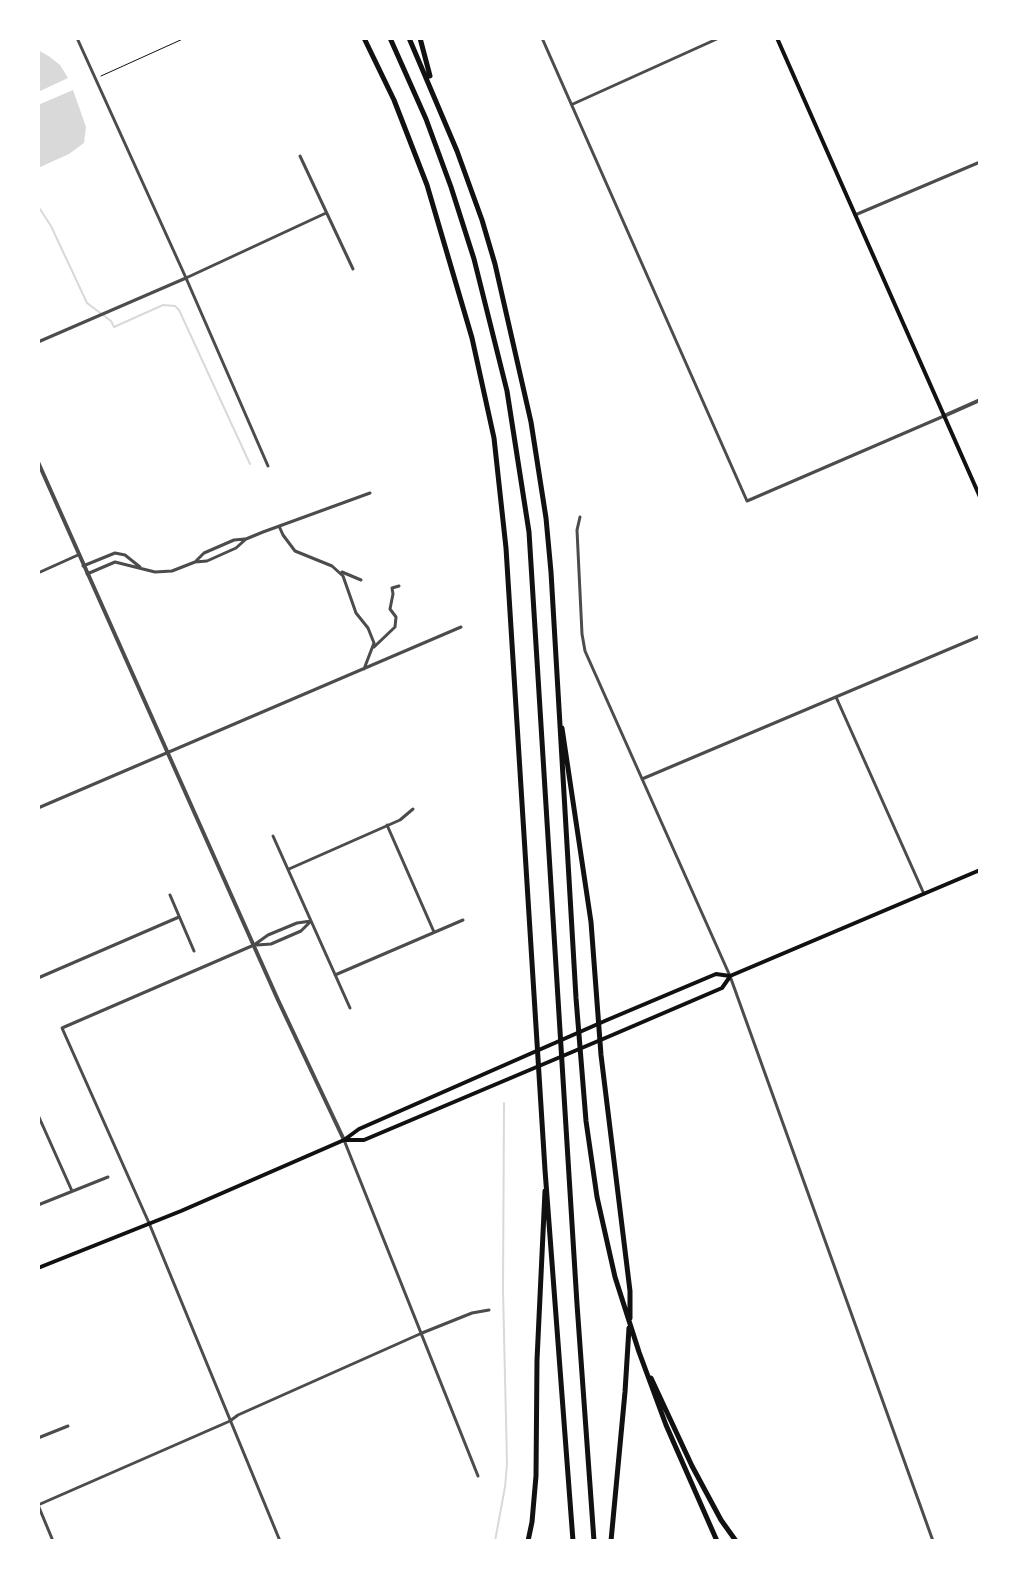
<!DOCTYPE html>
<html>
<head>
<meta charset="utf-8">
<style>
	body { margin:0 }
	#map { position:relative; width:1018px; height:1579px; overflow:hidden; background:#fff; font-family:Karla,sans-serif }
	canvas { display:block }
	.frame { position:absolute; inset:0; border:40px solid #fff; pointer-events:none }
</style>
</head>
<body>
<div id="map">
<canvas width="1018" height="1579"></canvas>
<div class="frame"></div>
</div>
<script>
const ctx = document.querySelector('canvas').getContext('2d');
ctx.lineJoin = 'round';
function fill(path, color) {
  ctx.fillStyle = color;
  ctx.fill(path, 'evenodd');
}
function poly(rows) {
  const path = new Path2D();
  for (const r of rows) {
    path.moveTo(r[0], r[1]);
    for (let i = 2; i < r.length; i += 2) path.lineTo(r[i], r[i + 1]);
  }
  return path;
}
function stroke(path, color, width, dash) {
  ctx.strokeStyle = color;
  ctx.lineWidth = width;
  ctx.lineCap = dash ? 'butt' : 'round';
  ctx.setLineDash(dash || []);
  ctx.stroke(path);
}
const water = poly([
	[38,50,50,57,60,65,68,78,38,92],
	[73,90,86,127,84,143,69,154,38,168,38,105]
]);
const stream = poly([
	[38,206,51,226,87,303,111,321,114,327,163,305,175,306,179,310,250,464],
	[495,1541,505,1487,507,1464,503,1290,504,1103]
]);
const path = poly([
	[101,76,185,38]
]);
const minor = poly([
	[77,38,186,278,268,466],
	[542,38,747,501,944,416],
	[573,104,719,38],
	[300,156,353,269],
	[855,215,980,162],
	[38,342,186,278,326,213],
	[580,517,577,530,582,634,585,651,730,976,933,1541],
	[279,526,283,535,295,551,332,566,343,576,356,613,368,628,374,643,364,669],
	[195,562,204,553,234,540,245,539],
	[83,566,115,553,125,555,140,567],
	[342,572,361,580],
	[38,573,78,555],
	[87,574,115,562,155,572,172,571,195,562,207,561,236,548,246,539,263,532,370,493],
	[374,647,395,627,396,617,390,609,393,594,392,588,399,586],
	[836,697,924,894],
	[642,779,980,636],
	[38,808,461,627],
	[387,825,434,932],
	[273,836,350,1008],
	[289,869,400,820,413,809],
	[170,895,194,951],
	[257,945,271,944,301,931,311,921],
	[335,975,463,920],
	[38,978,179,917],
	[38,1115,72,1191],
	[344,1140,478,1476],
	[38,1205,108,1177],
	[38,1438,68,1426],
	[53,1541,38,1505,230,1421,238,1415,422,1333,472,1313,489,1310],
	[280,1541,149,1223,62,1028,254,945,268,935,297,923,311,921]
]);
const tertiary = poly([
	[944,416,980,400],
	[38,462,278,1000,344,1140]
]);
const secondary = poly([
	[777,38,980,497],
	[346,1140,364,1140,610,1036,722,988,729,978],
	[38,1268,181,1211,344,1140,359,1129,607,1020,716,974,730,976,980,870]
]);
const motorway = poly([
	[364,38,394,100,427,185,472,338,494,438,506,548,545,1170,573,1541],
	[390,38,426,119,451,187,474,259,507,391,529,532,577,1304,594,1541],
	[409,38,457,151,482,220,495,264,531,422,546,518,551,572,576,998,586,1121,597,1197,615,1277,639,1352,666,1425,717,1541],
	[420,38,430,76],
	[562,728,591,922,601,1055,630,1291,630,1318],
	[651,1378,692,1466,721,1520,736,1541],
	[528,1541,532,1522,536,1476,537,1360,545,1191],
	[611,1541,625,1392,629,1328]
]);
fill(water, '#d9d9d9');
stroke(stream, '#d9d9d9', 2);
stroke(path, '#111', 1);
stroke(minor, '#4c4c4c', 3);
stroke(tertiary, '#4c4c4c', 4);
stroke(secondary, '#111', 4);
stroke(motorway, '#111', 5);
</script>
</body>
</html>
